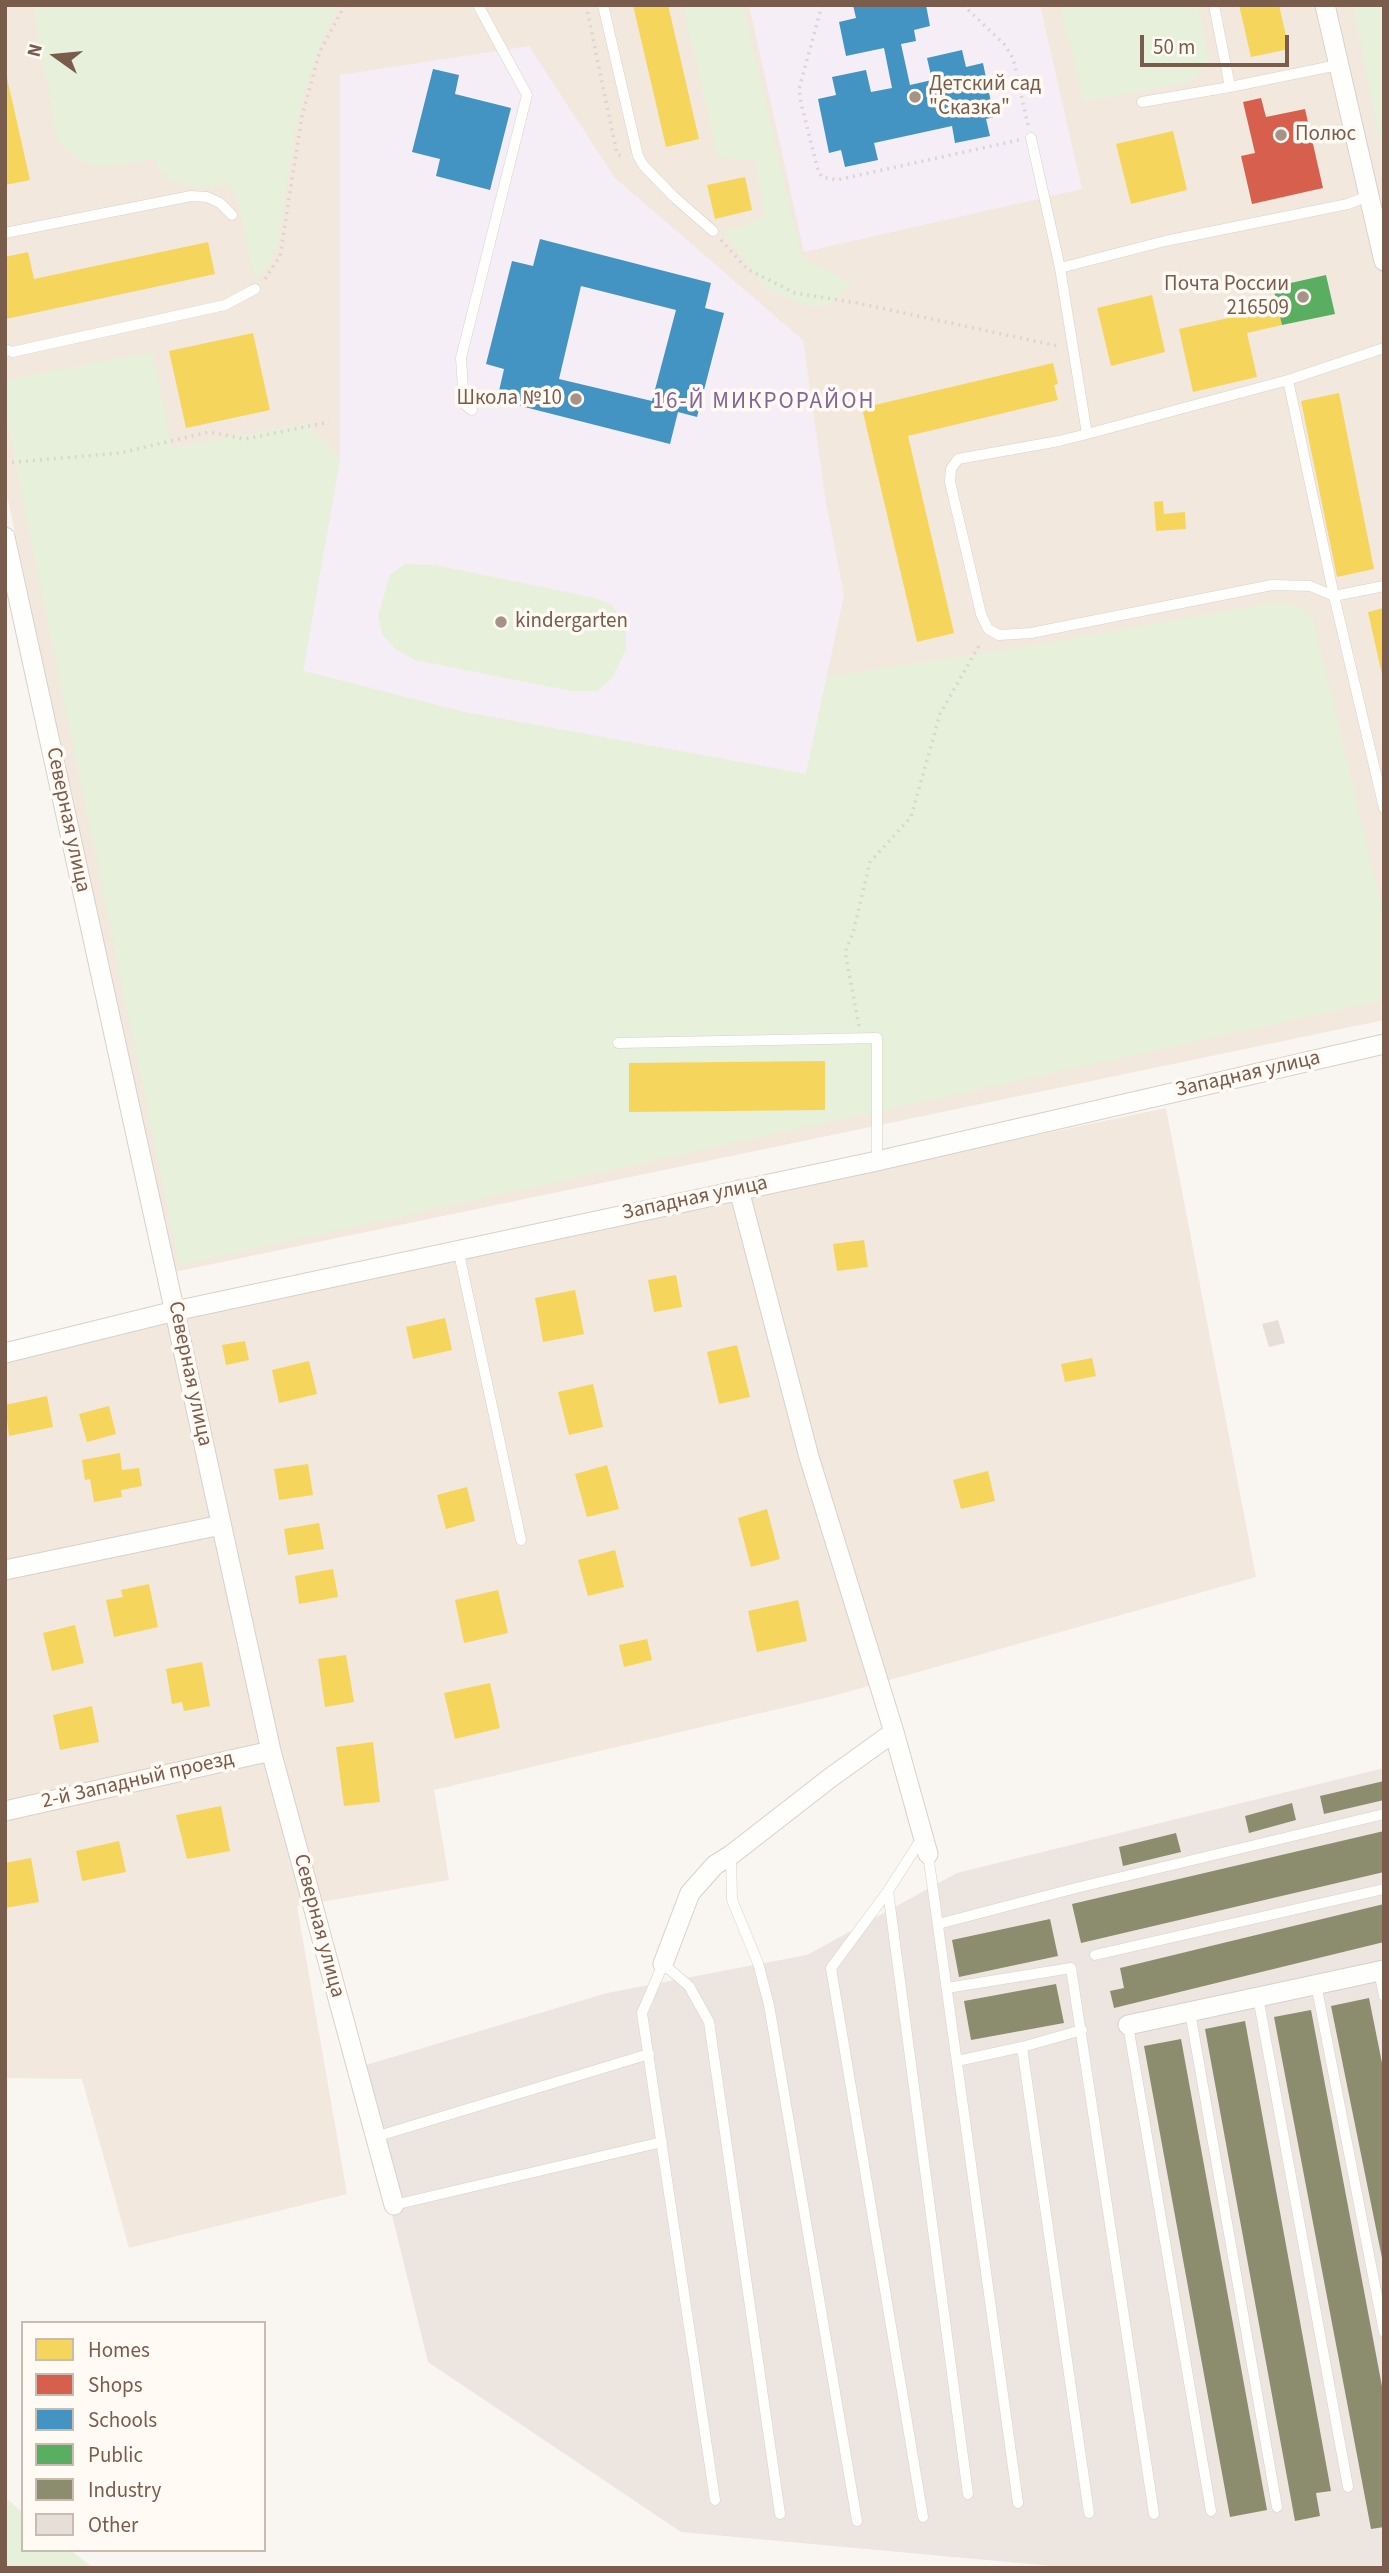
<!DOCTYPE html>
<html>
<head>
<meta charset="utf-8">
<style>
	body { margin:0 }
	#map { position:relative; width:1389px; height:2573px; overflow:hidden; background:#f9f5f0; font-family:"Source Sans 3",sans-serif }
	canvas { display:block }
	.frame { position:absolute; inset:0; border:7px solid #7a5c4d; pointer-events:none }
	.legend { position:absolute; left:21px; top:2321px; width:245px; height:231px; box-sizing:border-box; background:#fffaf3; border:2px solid #cabbb1; margin:0; padding:9px 12px; list-style:none; font-size:21px; color:#7a5c4d }
	.legend li { display:flex; align-items:center; gap:14px; height:35px }
	.legend b { width:35px; border:2px solid #cabbb1 }
	.north { position:absolute; left:21px; top:21px; width:70px; height:70px; -webkit-text-stroke:5px #fffaf3; paint-order:stroke; rotate:285deg; font-size:19px; font-weight:700; line-height:28px; text-align:center; color:#7a5c4d }
	.north::after { content:''; display:block; margin:auto; width:24px; height:32px; background:#7a5c4d; clip-path:polygon(50% 0,100% 100%,50% 72%,0 100%) }
	.scale { position:absolute; left:1140px; top:35px; width:149px; height:32px; box-sizing:border-box; border:4px solid #7a5c4d; border-top:0; padding-left:9px; font-size:21px; line-height:24px; white-space:nowrap; color:#7a5c4d; -webkit-text-stroke:5px #fffaf3; paint-order:stroke }
</style>
</head>
<body>
<div id="map">
<canvas width="1389" height="2573"></canvas>
<div class="frame"></div>
<ul class="legend">
<li><b style="height:19px;background:#f6d55c"></b>Homes</li>
<li><b style="height:19px;background:#d6604d"></b>Shops</li>
<li><b style="height:19px;background:#4393c3"></b>Schools</li>
<li><b style="height:19px;background:#5aae61"></b>Public</li>
<li><b style="height:19px;background:#8c8c6e"></b>Industry</li>
<li><b style="height:19px;background:#e6ded7"></b>Other</li>
</ul>
<div class="north">N</div>
<div class="scale">50 m</div>
</div>
<script>
const ctx = document.querySelector('canvas').getContext('2d');
ctx.lineJoin = 'round';
function fill(path, color) {
  ctx.fillStyle = color;
  ctx.fill(path, 'evenodd');
}
function poly(rows) {
  const path = new Path2D();
  for (const r of rows) {
    path.moveTo(r[0], r[1]);
    for (let i = 2; i < r.length; i += 2) path.lineTo(r[i], r[i + 1]);
  }
  return path;
}
function stroke(path, color, width, dash) {
  ctx.strokeStyle = color;
  ctx.lineWidth = width;
  ctx.lineCap = dash ? 'butt' : 'round';
  ctx.setLineDash(dash || []);
  ctx.stroke(path);
}
function label(font, color, halo, rows, align = 'center') {
  ctx.font = font + ' "Source Sans 3",sans-serif';
  ctx.lineWidth = 7;
  ctx.setLineDash([]);
  ctx.textBaseline = 'middle';
  ctx.strokeStyle = halo;
  ctx.fillStyle = color;
  for (const [text, x, y, turn = 0] of rows) {
    ctx.save();
    ctx.translate(x, y);
    ctx.rotate((+turn || 0) * Math.PI / 180);
    ctx.textAlign = isNaN(turn) ? turn : align;
    if (halo) ctx.strokeText(text, 0, 0);
    ctx.fillText(text, 0, 0);
    ctx.restore();
  }
}
const residential = poly([
	[5,5,1384,5,1384,1020,174,1272,5,486],
	[1166,1108,1256,1577,829,1697,434,1790,449,1880,297,1906,347,2194,129,2248,82,2079,5,2078,5,1352]
]);
const industrial = poly([
	[1384,1768,1384,2568,1074,2568,681,2532,428,2362,356,2068,607,1993,807,1955,957,1873]
]);
const education = poly([
	[749,5,1040,5,1082,189,804,252],
	[529,46,615,178,803,340,826,502,844,595,806,774,464,712,303,671,340,458,340,75]
]);
const green = poly([
	[33,5,339,5,325,33,306,84,294,135,279,236,271,263,255,281,237,196,227,183,201,189,170,180,157,168,155,159,103,167,79,161,57,140],
	[683,5,743,5,802,257,852,284,829,304,810,307,766,288,722,232,765,218,755,160,718,158],
	[1059,5,1198,5,1209,61,1191,82,1084,101],
	[1353,5,1384,5,1384,151,1380,144],
	[152,352,172,448,306,423,340,458,303,671,464,712,806,774,827,677,1029,646,1278,602,1299,606,1313,619,1384,917,1384,1000,179,1265,5,411,5,380],
	[405,564,435,565,595,598,612,605,626,628,626,650,612,678,597,691,571,691,415,660,395,649,382,634,378,616,390,575],
	[5,2497,23,2513,23,2550,70,2550,93,2568,5,2568]
]);
const homes = poly([
	[633,5,668,5,699,139,666,147],
	[1239,5,1279,5,1289,49,1251,57],
	[5,69,30,180,5,185],
	[1173,131,1187,190,1131,204,1116,144],
	[745,177,752,210,715,219,707,185],
	[208,242,215,274,6,319,5,257,28,252,34,279],
	[1152,295,1165,352,1111,366,1097,308],
	[1278,307,1282,325,1247,333,1257,377,1193,392,1179,329],
	[253,333,270,410,186,428,169,351],
	[1053,363,1058,384,1054,385,1058,400,908,436,954,633,917,642,862,408],
	[1339,393,1374,569,1337,577,1301,401],
	[1163,501,1164,514,1185,512,1186,529,1156,531,1154,502],
	[1384,608,1384,679,1383,679,1368,612],
	[825,1061,825,1110,629,1112,629,1063],
	[864,1240,868,1267,837,1271,833,1244],
	[676,1275,682,1307,654,1312,648,1280],
	[575,1290,584,1334,543,1342,535,1298],
	[445,1318,452,1350,413,1359,406,1327],
	[245,1341,249,1360,226,1365,222,1345],
	[737,1345,750,1397,719,1404,707,1352],
	[1092,1358,1096,1376,1065,1382,1061,1364],
	[309,1361,317,1394,279,1403,272,1370],
	[593,1384,603,1427,569,1435,558,1392],
	[47,1396,53,1427,9,1436,5,1405],
	[109,1406,116,1434,87,1442,79,1414],
	[120,1453,122,1470,139,1468,142,1486,121,1490,122,1497,94,1502,90,1479,85,1480,82,1460],
	[308,1464,313,1495,279,1500,274,1469],
	[607,1465,619,1509,587,1517,575,1474],
	[988,1471,995,1501,961,1509,953,1480],
	[467,1487,475,1521,446,1529,437,1495],
	[767,1509,780,1559,751,1567,738,1518],
	[319,1523,324,1549,288,1555,284,1529],
	[615,1550,624,1587,588,1596,578,1560],
	[333,1569,338,1597,299,1604,295,1576],
	[149,1584,158,1627,114,1637,106,1600,123,1597,121,1590],
	[498,1590,508,1633,464,1643,455,1600],
	[798,1600,807,1641,757,1652,748,1611],
	[75,1625,84,1663,52,1671,43,1633],
	[647,1639,652,1660,624,1667,619,1645],
	[346,1655,354,1702,325,1707,318,1659],
	[202,1662,210,1706,184,1711,182,1702,172,1704,166,1669],
	[490,1683,500,1728,455,1739,444,1693],
	[92,1706,99,1742,60,1750,53,1715],
	[373,1742,380,1802,344,1806,336,1747],
	[221,1806,230,1851,187,1859,176,1815],
	[119,1841,126,1872,82,1881,76,1851],
	[31,1858,39,1902,5,1908,5,1863]
]);
const shops = poly([
	[1261,98,1266,117,1305,109,1323,188,1252,204,1241,156,1255,153,1243,102]
]);
const schools = poly([
	[853,5,926,5,930,26,914,30,916,41,901,44,910,85,932,80,927,58,962,50,966,67,983,63,994,117,986,119,990,136,955,143,952,126,874,143,878,160,845,167,841,150,829,153,818,99,836,95,832,77,866,70,871,92,892,88,884,48,846,56,839,22,856,18],
	[433,69,459,75,455,94,511,108,490,190,436,176,440,159,412,152],
	[540,239,711,283,705,308,724,313,697,417,678,412,670,444,497,400,504,369,486,364,512,261,533,266],
	[581,286,676,310,652,401,559,379]
]);
const public = poly([
	[1326,275,1335,314,1282,325,1273,287]
]);
const industry = poly([
	[1384,1781,1384,1800,1324,1814,1320,1796],
	[1292,1803,1296,1820,1249,1833,1245,1816],
	[1384,1831,1384,1872,1081,1943,1072,1904],
	[1176,1833,1181,1852,1123,1866,1119,1847],
	[1384,1904,1384,1942,1114,2008,1110,1991,1124,1988,1120,1968],
	[1050,1919,1058,1956,959,1977,952,1940],
	[1056,1984,1064,2023,971,2040,964,2001],
	[1369,1998,1384,2073,1383,2263,1331,2006],
	[1311,2010,1384,2397,1384,2527,1371,2529,1274,2017],
	[1245,2021,1331,2491,1316,2493,1320,2516,1295,2521,1205,2029],
	[1181,2039,1267,2510,1230,2517,1144,2046]
]);
const building = poly([
	[1278,1320,1285,1343,1269,1347,1262,1324]
]);
const path = poly([
	[586,5,617,154,623,157],
	[822,5,799,89,801,103,818,170,822,177,837,180,1019,140],
	[963,5,1004,44,1013,58,1028,125],
	[721,240,747,269,795,293,857,303,1058,346],
	[265,279,280,256,302,116,320,51,345,5],
	[5,463,120,453,209,432,245,439,329,422],
	[859,1026,845,952,853,933,870,862,911,817,940,714,981,642]
]);
const lane = poly([
	[603,5,638,156,644,166,673,196,713,231],
	[1214,5,1230,87],
	[1142,102,1230,87,1338,65],
	[1031,138,1060,268],
	[1368,196,1348,204,1165,241,1060,268,1087,434,1059,441,958,459,951,469,950,482,981,614,988,629,999,635,1031,633,1272,585,1310,586,1334,596,1384,808],
	[5,233,191,196,207,197,220,203,232,215],
	[5,349,12,352,225,305,255,289],
	[1288,380,1334,596,1384,586],
	[472,410,464,404,461,358,527,95,478,5],
	[1087,434,1288,380,1384,348],
	[618,1043,877,1038,877,1161],
	[458,1249,521,1540],
	[922,1838,888,1891,831,1968,923,2517],
	[928,1854,1018,2503],
	[731,1855,732,1900,758,1963,769,2005,857,2521],
	[888,1891,968,2494],
	[938,1924,1076,1888,1384,1814],
	[1095,1955,1384,1889],
	[1379,1971,1384,1996],
	[1316,1984,1384,2332],
	[947,1988,1071,1968,1154,2514],
	[1258,1997,1348,2487],
	[1190,2012,1277,2507],
	[1128,2025,1211,2511],
	[1022,2047,1089,2513],
	[957,2061,1022,2047,1082,2030],
	[375,2137,649,2054],
	[394,2205,662,2142],
	[715,2500,642,2013,663,1964,689,1986,709,2022,780,2514]
]);
const street = poly([
	[1325,5,1384,261],
	[5,537,271,1751,394,2205],
	[739,1190,809,1457,894,1732,928,1854],
	[5,1353,175,1311,877,1161,1384,1044],
	[5,1570,221,1525],
	[5,1811,271,1751],
	[663,1964,690,1893,715,1865,731,1855,830,1778,894,1732],
	[1128,2025,1384,1970]
]);
const markers = [
	[915,97,7,"#a69286"],
	[1281,135,7,"#a69286"],
	[1303,297,7,"#a69286"],
	[576,399,7,"#a69286"],
	[501,622,7,"#a69286"]
];
const poiNames = [
	["Детский сад",929,85],
	["\"Сказка\"",929,109],
	["Полюс",1295,135],
	["Почта России",1289,285,"right"],
	["216509",1289,309,"right"],
	["Школа №10",562,399,"right"],
	["kindergarten",515,622]
];
const streetNames = [
	["Северная улица",67,820,78],
	["Западная улица",1248,1075,-13],
	["Западная улица",695,1199,-12],
	["Северная улица",189,1374,78],
	["2-й Западный проезд",138,1781,-13],
	["Северная улица",318,1926,75]
];
const neighbourhoodNames = [
	["16-Й МИКРОРАЙОН",764,403]
];
fill(residential, '#f2e8de');
fill(industrial, '#ede5e0');
fill(education, '#f6eef6');
fill(green, '#e7f0db');
fill(homes, '#f6d55c');
fill(shops, '#d6604d');
fill(schools, '#4393c3');
fill(public, '#5aae61');
fill(industry, '#8c8c6e');
fill(building, '#e6ded7');
stroke(lane, '#d7d1cb', 11);
stroke(street, '#d7d1cb', 21);
stroke(path, '#dcd5d0', 3.5, [2, 5]);
stroke(lane, '#fefefd', 10);
stroke(street, '#fefefd', 19);
for (const [x, y, r, color] of markers) {
  const dot = new Path2D();
  dot.arc(x, y, r, 0, 2 * Math.PI);
  ctx.fillStyle = color;
  ctx.fill(dot);
  stroke(dot, '#fffaf3', 2.5);
}
label('21px', '#7a5c4d', '#fffaf3', poiNames, 'left');
label('21px', '#7a5c4d', '#fffaf3', streetNames);
ctx.letterSpacing = '2px';
label('23px', '#846695', '#fffaf3', neighbourhoodNames);
ctx.letterSpacing = '0px';
</script>
</body>
</html>
